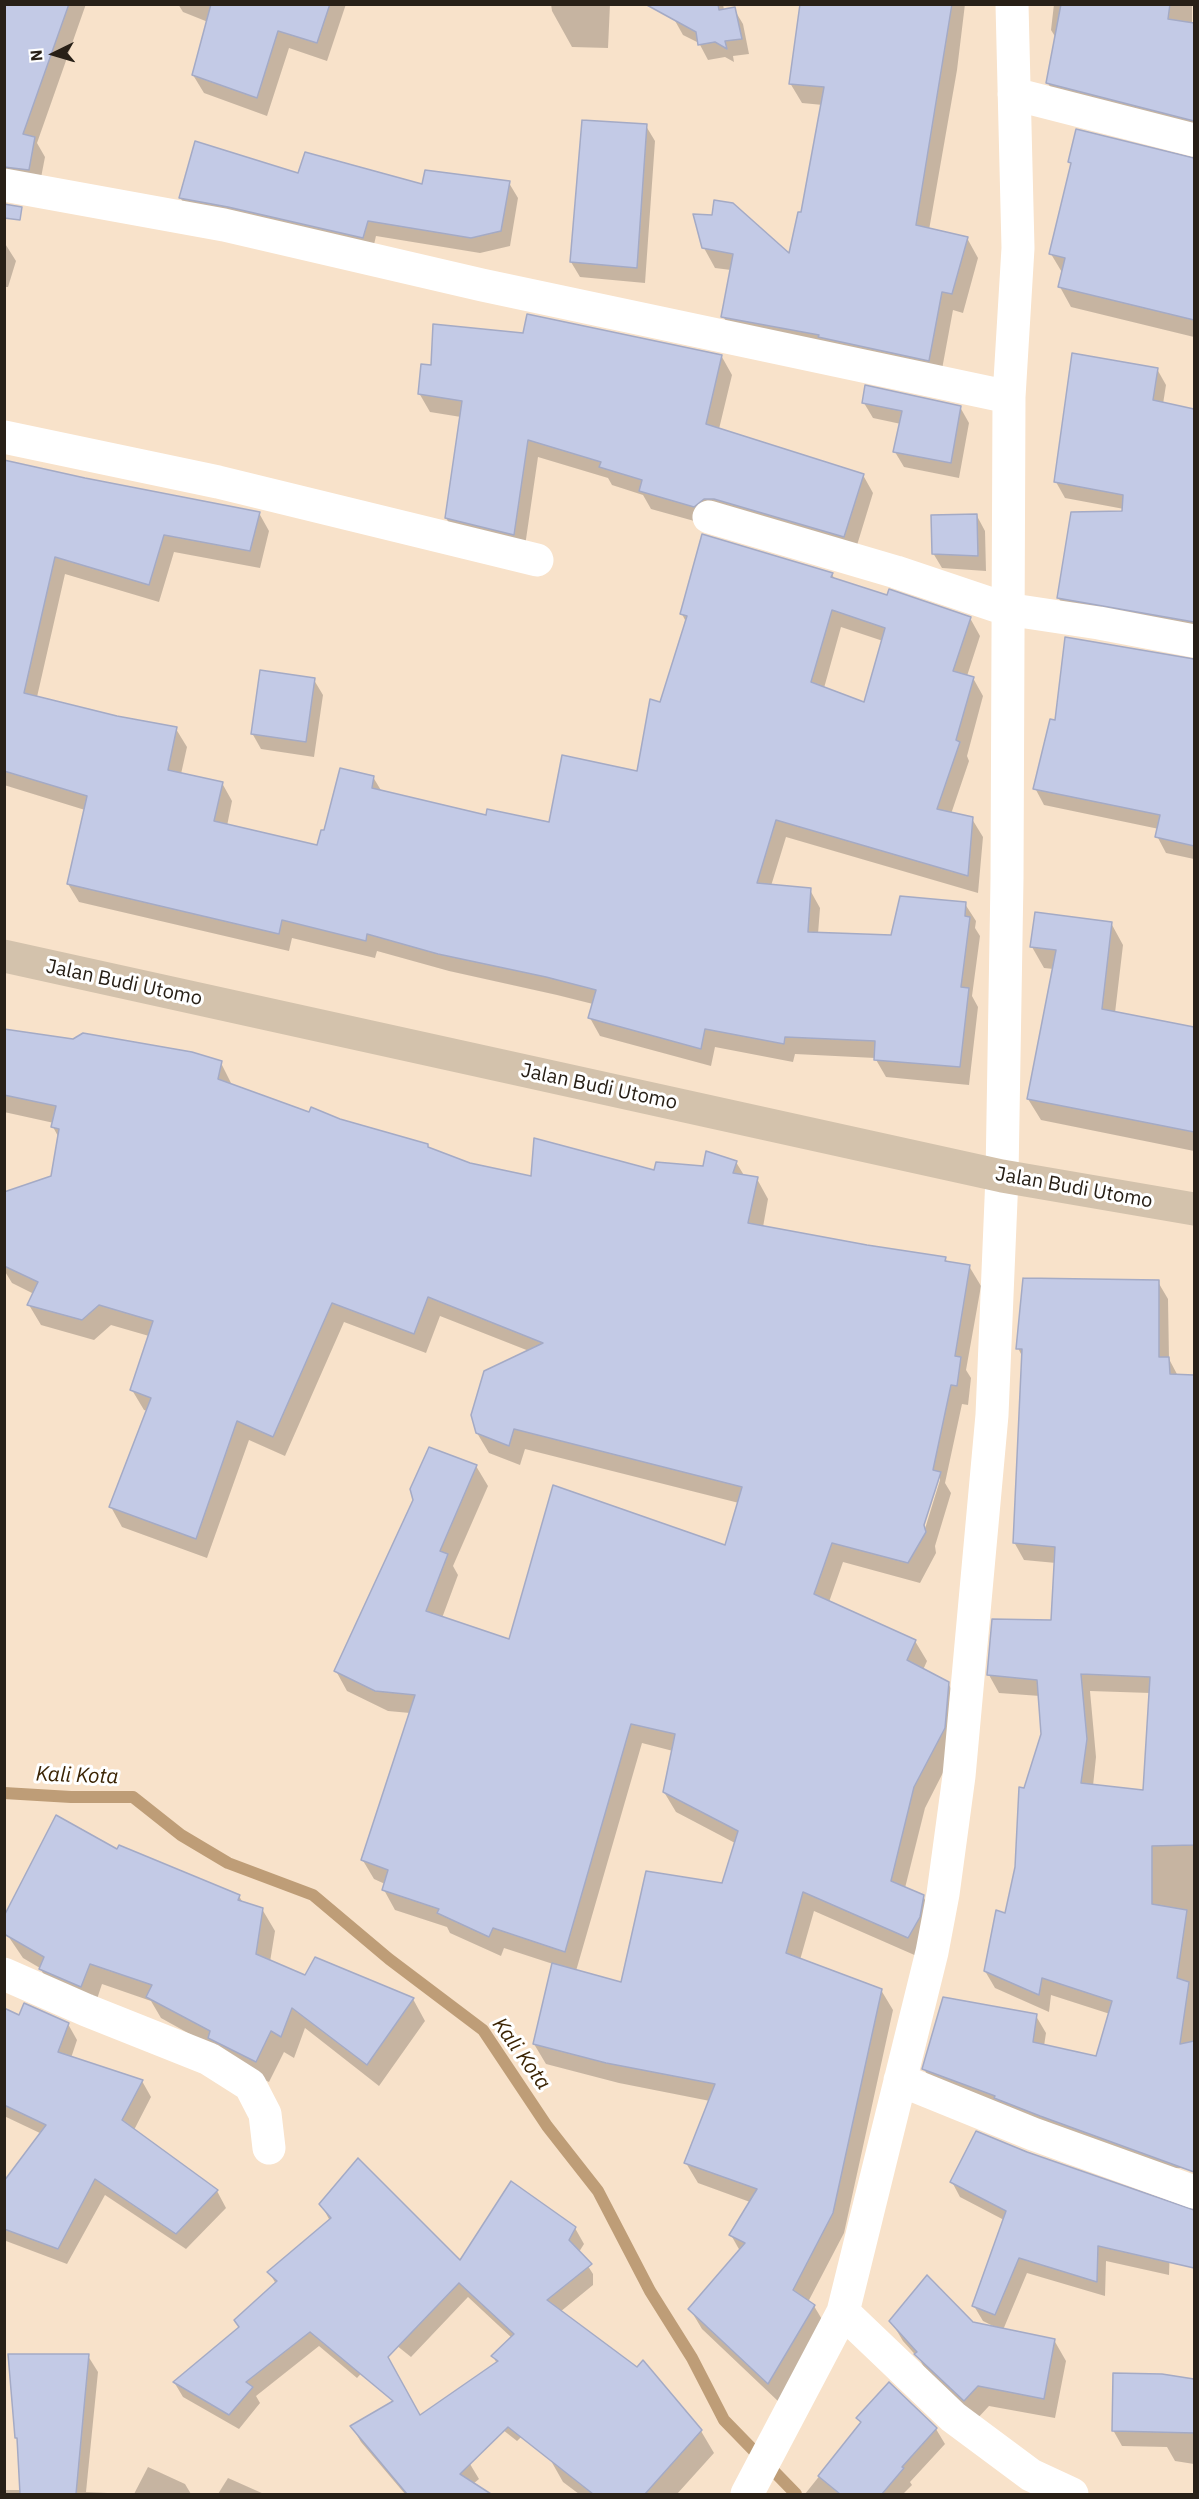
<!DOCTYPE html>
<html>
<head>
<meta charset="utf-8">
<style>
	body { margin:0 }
	#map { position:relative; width:1199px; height:2499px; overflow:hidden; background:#f8e2ca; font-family:"IBM Plex Sans",sans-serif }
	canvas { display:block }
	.frame { position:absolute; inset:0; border:6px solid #282017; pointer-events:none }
	.north { position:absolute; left:24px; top:24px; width:60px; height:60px; -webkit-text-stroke:4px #fff; paint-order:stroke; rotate:265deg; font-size:16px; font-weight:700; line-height:24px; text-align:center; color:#282017 }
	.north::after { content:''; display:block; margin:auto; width:21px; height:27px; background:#282017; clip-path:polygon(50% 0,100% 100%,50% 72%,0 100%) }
</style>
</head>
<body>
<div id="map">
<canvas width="1199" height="2499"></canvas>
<div class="frame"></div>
<div class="north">N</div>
</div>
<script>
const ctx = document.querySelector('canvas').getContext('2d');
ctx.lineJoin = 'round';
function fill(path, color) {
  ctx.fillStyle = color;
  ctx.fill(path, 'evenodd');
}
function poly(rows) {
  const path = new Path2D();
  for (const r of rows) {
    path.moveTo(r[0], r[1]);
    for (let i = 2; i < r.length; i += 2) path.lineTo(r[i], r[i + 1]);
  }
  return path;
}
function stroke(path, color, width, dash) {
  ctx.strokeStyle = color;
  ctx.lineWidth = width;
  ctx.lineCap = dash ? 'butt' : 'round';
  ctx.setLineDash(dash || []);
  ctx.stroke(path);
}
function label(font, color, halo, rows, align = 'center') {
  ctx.font = font + ' "IBM Plex Sans",sans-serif';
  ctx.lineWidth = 6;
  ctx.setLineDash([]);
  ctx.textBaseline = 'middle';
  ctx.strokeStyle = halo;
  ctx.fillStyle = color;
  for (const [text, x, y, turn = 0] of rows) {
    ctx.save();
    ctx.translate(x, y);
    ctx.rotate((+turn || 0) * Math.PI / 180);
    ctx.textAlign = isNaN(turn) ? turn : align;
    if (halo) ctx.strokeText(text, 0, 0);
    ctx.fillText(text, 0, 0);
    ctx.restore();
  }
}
const shadow = poly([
	[4,4,86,4,37,143,45,157,39,188,4,188],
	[178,4,346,4,327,61,289,48,267,116,204,93,193,75,208,22,183,12],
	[551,4,610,4,608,48,572,47,552,11],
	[673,4,723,4,724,10,734,9,743,24,749,54,733,56,734,62,725,57,708,60,699,43,683,35,674,19],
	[801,4,965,4,957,70,929,230,967,238,978,258,963,313,953,310,940,380,734,336,723,316,731,270,715,268,704,248,790,256,802,214,823,105,802,103,790,83],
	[1054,4,1192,4,1192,24,1194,24,1194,133,1056,98,1048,83,1056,38,1051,30],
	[646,126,655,141,645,283,580,277,571,262],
	[1194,159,1194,337,1071,307,1060,287,1063,274,1051,254,1072,165,1070,162],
	[509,183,518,198,510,246,480,253,376,236,372,253,189,213,180,197],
	[4,242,16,261,8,287,4,287],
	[722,357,732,375,719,429,863,475,873,493,854,555,705,524,651,509,643,495,612,485,608,478,538,457,524,553,457,536,446,518,461,417,430,412,419,393],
	[1157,369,1166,385,1163,404,1194,410,1194,636,1068,614,1058,597,1123,513,1124,509,1065,498,1056,482],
	[864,403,960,407,969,423,959,478,904,467,895,452,901,424,873,418],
	[4,462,259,513,269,531,260,568,174,552,159,602,65,574,37,697,116,718,176,729,187,747,181,774,222,783,232,801,227,826,318,847,325,832,373,777,382,792,487,816,550,824,639,773,686,622,682,614,832,574,835,580,888,597,970,618,980,636,967,676,973,678,983,696,967,756,969,761,951,814,972,819,983,837,978,893,786,837,771,886,810,890,820,908,818,934,892,937,965,904,976,921,975,928,980,936,972,996,978,1007,969,1085,886,1077,875,1058,795,1054,793,1062,715,1047,711,1066,600,1036,590,1018,593,1004,557,995,449,971,377,951,375,958,292,938,289,951,79,902,68,884,85,810,4,785],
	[841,627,883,641,865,704,824,688],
	[977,516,985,531,986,571,942,568,933,553],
	[1191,661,1194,661,1194,859,1166,853,1157,836,1159,829,1044,805,1035,788,1056,721],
	[314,680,323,695,314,757,261,749,252,733],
	[1111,923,1123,945,1115,1013,1194,1029,1194,1151,1041,1120,1028,1099,1054,969,1044,968,1032,947],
	[4,1031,221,1063,232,1085,310,1114,340,1120,470,1164,532,1178,656,1172,736,1162,745,1177,757,1179,768,1199,763,1227,867,1247,945,1258,948,1263,969,1266,981,1286,966,1370,971,1378,968,1405,962,1404,945,1483,951,1493,935,1546,936,1553,920,1583,843,1562,829,1602,915,1641,927,1661,923,1670,948,1683,959,1704,955,1749,925,1808,905,1888,923,1896,934,1917,919,1957,814,1911,800,1960,881,1990,893,2010,844,2233,808,2302,814,2306,826,2326,780,2403,702,2329,690,2309,740,2251,731,2235,750,2202,698,2183,686,2163,710,2101,619,2083,546,2064,534,2044,553,1964,504,1948,501,1956,450,1933,447,1927,395,1910,384,1890,385,1884,374,1879,362,1859,410,1713,388,1711,347,1691,336,1671,476,1466,488,1486,453,1566,458,1575,442,1618,510,1641,726,1547,739,1503,525,1449,520,1465,489,1453,477,1433,529,1351,440,1316,426,1353,344,1322,285,1456,249,1440,207,1558,122,1527,111,1507,148,1411,144,1410,132,1390,149,1336,111,1325,94,1340,41,1325,29,1305,34,1294,12,1283,4,1270,4,1194,53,1177,59,1138,53,1127,54,1123,4,1112],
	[940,1472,940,1480,924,1532,921,1531],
	[642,1743,673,1751,664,1792,676,1812,735,1843,723,1884,623,1984,576,1971],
	[1158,1282,1168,1299,1169,1359,1178,1376,1194,1376,1194,2168,1174,2168,934,2086,924,2069,1036,2016,1046,2033,1044,2046,1097,2058,1110,2014,1051,1995,1049,2012,995,1988,985,1971,1007,1915,1016,1868,1025,1789,1043,1734,1040,1696,999,1693,989,1675,1053,1622,1056,1563,1024,1560,1014,1542,1023,1358,1018,1348],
	[1090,1691,1150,1693,1144,1792,1093,1786,1096,1757],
	[117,1851,239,1896,243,1903,262,1909,275,1931,270,1962,306,1977,413,1999,425,2021,379,2086,305,2028,294,2058,284,2052,269,2082,222,2060,215,2048,161,2018,151,2001,102,1984,94,2008,53,1990,40,1968,23,1958,4,1930],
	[4,2009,20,2017,68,2024,77,2040,71,2058,142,2081,151,2097,134,2130,217,2191,226,2208,186,2249,105,2195,67,2264,6,2241,4,2212,42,2134,4,2116],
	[977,2133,1162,2202,1171,2217,1169,2275,1106,2261,1105,2296,1027,2273,1003,2330,1054,2340,1066,2361,1055,2418,989,2406,976,2420,928,2375,920,2360,903,2341,891,2321,973,2324,999,2329,983,2321,974,2306,1004,2220,960,2197,952,2182],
	[321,2204,460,2262,575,2228,584,2244,579,2252,593,2274,593,2285,560,2312,606,2355,517,2441,470,2404,497,2364,493,2356,512,2338,468,2297,411,2357,391,2341,357,2378,319,2346,256,2396,260,2403,239,2429,183,2397,174,2382,240,2328,276,2284,269,2272,330,2221],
	[10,2355,88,2356,98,2372,86,2492,130,2494,4,2494,4,2490,21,2490],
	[1161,2376,1194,2380,1194,2464,1175,2461,1167,2447,1122,2446,1113,2430],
	[420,2417,470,2464,479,2479,473,2484,489,2494,405,2494,361,2442,352,2427],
	[858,2418,936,2429,945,2444,910,2482,912,2485,903,2494,805,2494,861,2424],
	[701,2431,714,2453,677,2494,579,2494,563,2482,550,2459],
	[148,2467,185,2484,191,2494,134,2494],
	[228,2478,264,2494,218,2494]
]);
const stream = poly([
	[4,1793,71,1797,133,1797,181,1835,228,1863,313,1895,389,1959,483,2030,547,2126,598,2191,650,2291,692,2358,724,2420,796,2494]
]);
const building = poly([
	[4,4,69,4,23,134,35,137,29,170,4,167,4,4],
	[211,4,330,4,317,43,278,31,257,98,192,75,211,4],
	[645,4,718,4,719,10,735,7,742,39,725,41,727,49,715,42,698,45,696,32,645,4],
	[800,4,952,4,916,225,968,237,952,294,942,292,929,361,818,337,819,335,721,317,733,254,702,248,693,214,712,215,714,200,733,203,789,253,798,212,801,212,824,87,789,84,800,4],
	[1061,4,1170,4,1168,19,1194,23,1194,121,1046,83,1061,4],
	[582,120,647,124,637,268,570,262,582,120],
	[1076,129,1194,158,1194,320,1058,287,1065,258,1049,254,1071,163,1068,162,1076,129],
	[195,141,298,173,305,152,422,184,425,170,510,181,501,231,471,238,368,221,363,238,228,207,179,198,195,141],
	[4,204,22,207,20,220,4,218,4,204],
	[527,314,722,355,706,424,864,474,844,537,714,499,704,499,694,507,639,491,642,480,599,467,601,462,528,440,514,535,445,518,462,401,418,394,421,364,431,365,433,324,523,333,527,314],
	[1072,353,1158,368,1153,400,1194,409,1194,622,1057,598,1071,512,1122,511,1123,495,1054,482,1072,353],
	[865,385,961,406,951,463,893,452,902,411,862,403,865,385],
	[4,460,85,478,260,512,250,551,164,535,149,585,55,557,24,693,117,716,177,727,168,770,223,782,214,821,317,845,321,830,324,830,340,768,374,776,372,788,486,815,487,809,549,822,562,755,637,771,650,699,660,702,687,616,680,614,702,534,833,573,831,577,887,595,889,589,971,617,953,671,974,677,956,740,960,742,937,809,973,817,968,876,776,820,757,883,811,888,808,932,891,935,900,896,966,902,965,916,970,917,961,987,969,988,960,1067,874,1060,875,1041,785,1037,784,1044,705,1029,701,1049,588,1018,596,990,546,977,438,954,367,934,366,941,282,920,279,934,67,884,87,796,4,771,4,460],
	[832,610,885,628,864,702,811,682,832,610],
	[977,514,978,556,932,554,931,515,977,514],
	[1065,637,1194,659,1194,846,1155,837,1160,815,1033,789,1050,719,1055,720,1065,637],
	[260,670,315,678,306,742,251,734,260,670],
	[1035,912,1112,922,1102,1009,1194,1027,1194,1132,1027,1099,1056,950,1030,947,1035,912],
	[4,1029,73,1039,83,1033,192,1052,222,1061,218,1079,309,1112,311,1107,340,1119,428,1144,428,1147,470,1163,531,1176,534,1138,654,1170,656,1162,703,1166,706,1151,737,1161,733,1173,758,1177,748,1223,867,1245,946,1257,945,1261,970,1265,955,1356,961,1357,957,1386,951,1385,933,1470,941,1472,924,1525,926,1532,908,1563,832,1543,814,1594,916,1640,907,1660,949,1682,945,1728,914,1787,891,1881,924,1895,920,1917,908,1938,803,1892,786,1953,882,1989,833,2213,793,2290,815,2305,768,2384,688,2309,745,2243,729,2235,757,2189,684,2163,715,2084,606,2063,533,2044,552,1963,621,1982,646,1871,722,1883,738,1831,663,1792,675,1734,631,1724,565,1952,493,1928,489,1937,437,1913,439,1909,382,1890,388,1870,361,1860,415,1695,375,1691,334,1671,413,1500,410,1489,429,1447,477,1465,440,1551,448,1554,426,1611,509,1639,553,1485,725,1545,742,1487,514,1429,509,1446,476,1433,471,1415,484,1371,543,1343,428,1297,414,1334,332,1303,273,1437,237,1421,196,1539,109,1507,151,1398,130,1390,153,1321,99,1305,82,1320,27,1305,38,1282,4,1266,4,1192,51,1176,59,1129,51,1127,56,1106,4,1095,4,1029],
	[1023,1278,1159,1280,1159,1357,1169,1357,1170,1374,1194,1375,1194,1845,1152,1846,1152,1904,1187,1910,1177,1978,1189,1982,1180,2044,1194,2041,1194,2172,1040,2116,994,2098,995,2096,922,2069,943,1997,1037,2014,1033,2042,1096,2056,1112,2001,1042,1978,1039,1995,984,1971,996,1910,1005,1913,1015,1867,1019,1787,1024,1788,1041,1734,1037,1680,987,1675,992,1619,1051,1620,1055,1547,1013,1543,1022,1349,1016,1349,1023,1278],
	[1081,1674,1150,1677,1143,1790,1081,1783,1087,1739,1081,1674],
	[56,1815,117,1849,119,1845,240,1895,238,1900,263,1908,256,1954,305,1975,315,1957,414,1998,367,2065,292,2008,281,2037,271,2031,256,2062,208,2038,210,2031,146,1997,152,1985,90,1964,81,1987,39,1969,44,1957,4,1934,4,1916,56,1815],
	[24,2003,69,2023,58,2052,143,2080,122,2120,218,2190,176,2234,95,2179,58,2249,4,2229,4,2181,46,2125,4,2105,4,2008,19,2015,24,2003],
	[976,2131,1027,2152,1194,2210,1194,2268,1098,2246,1097,2282,1019,2258,995,2315,972,2306,1006,2211,950,2182,976,2131],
	[358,2158,460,2260,511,2181,576,2227,569,2240,592,2264,547,2300,637,2367,643,2360,702,2430,645,2494,593,2494,508,2427,460,2474,491,2494,407,2494,350,2426,393,2401,310,2332,246,2382,253,2387,229,2415,173,2382,239,2327,234,2320,277,2281,267,2272,331,2218,319,2204,358,2158],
	[459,2283,514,2334,491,2356,498,2361,420,2415,388,2357,459,2283],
	[927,2275,973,2322,1055,2339,1044,2399,978,2386,964,2401,914,2354,917,2352,889,2321,927,2275],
	[8,2354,89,2354,76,2494,20,2494,17,2438,15,2438,8,2354],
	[1113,2373,1162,2374,1194,2379,1194,2433,1112,2431,1113,2373],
	[889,2382,937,2428,902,2467,904,2468,882,2494,840,2494,818,2476,861,2422,856,2418,889,2382]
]);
const street = poly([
	[1014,94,1194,140],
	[4,185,224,225,482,285,1009,397],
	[4,437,218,482,537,560],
	[709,517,896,572,1006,609,1099,623,1194,641],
	[4,1974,86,2010,209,2059,250,2085,265,2114,269,2148],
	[900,2080,1033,2134,1194,2192],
	[843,2312,953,2417,1031,2475,1072,2494],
	[747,2494,843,2312,932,1952,943,1894,959,1776,992,1415,1002,1176,1007,879,1009,397,1018,248,1012,4]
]);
const secondary = poly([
	[4,956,1002,1176,1194,1209]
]);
const streetNames = [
	["Jalan Budi Utomo",124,983,12],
	["Jalan Budi Utomo",599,1087,12],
	["Jalan Budi Utomo",1074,1188,10]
];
const waterNames = [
	["Kali Kota",77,1776,2],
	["Kali Kota",521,2054,54]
];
fill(shadow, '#0003');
stroke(stream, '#be9d77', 12);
fill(building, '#c3cae6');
stroke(building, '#a4aac5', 1.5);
stroke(street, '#fff', 33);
stroke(secondary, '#d3c2ac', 33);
label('20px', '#282017', '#fff', streetNames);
label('italic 21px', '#3b2404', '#fff', waterNames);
</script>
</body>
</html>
